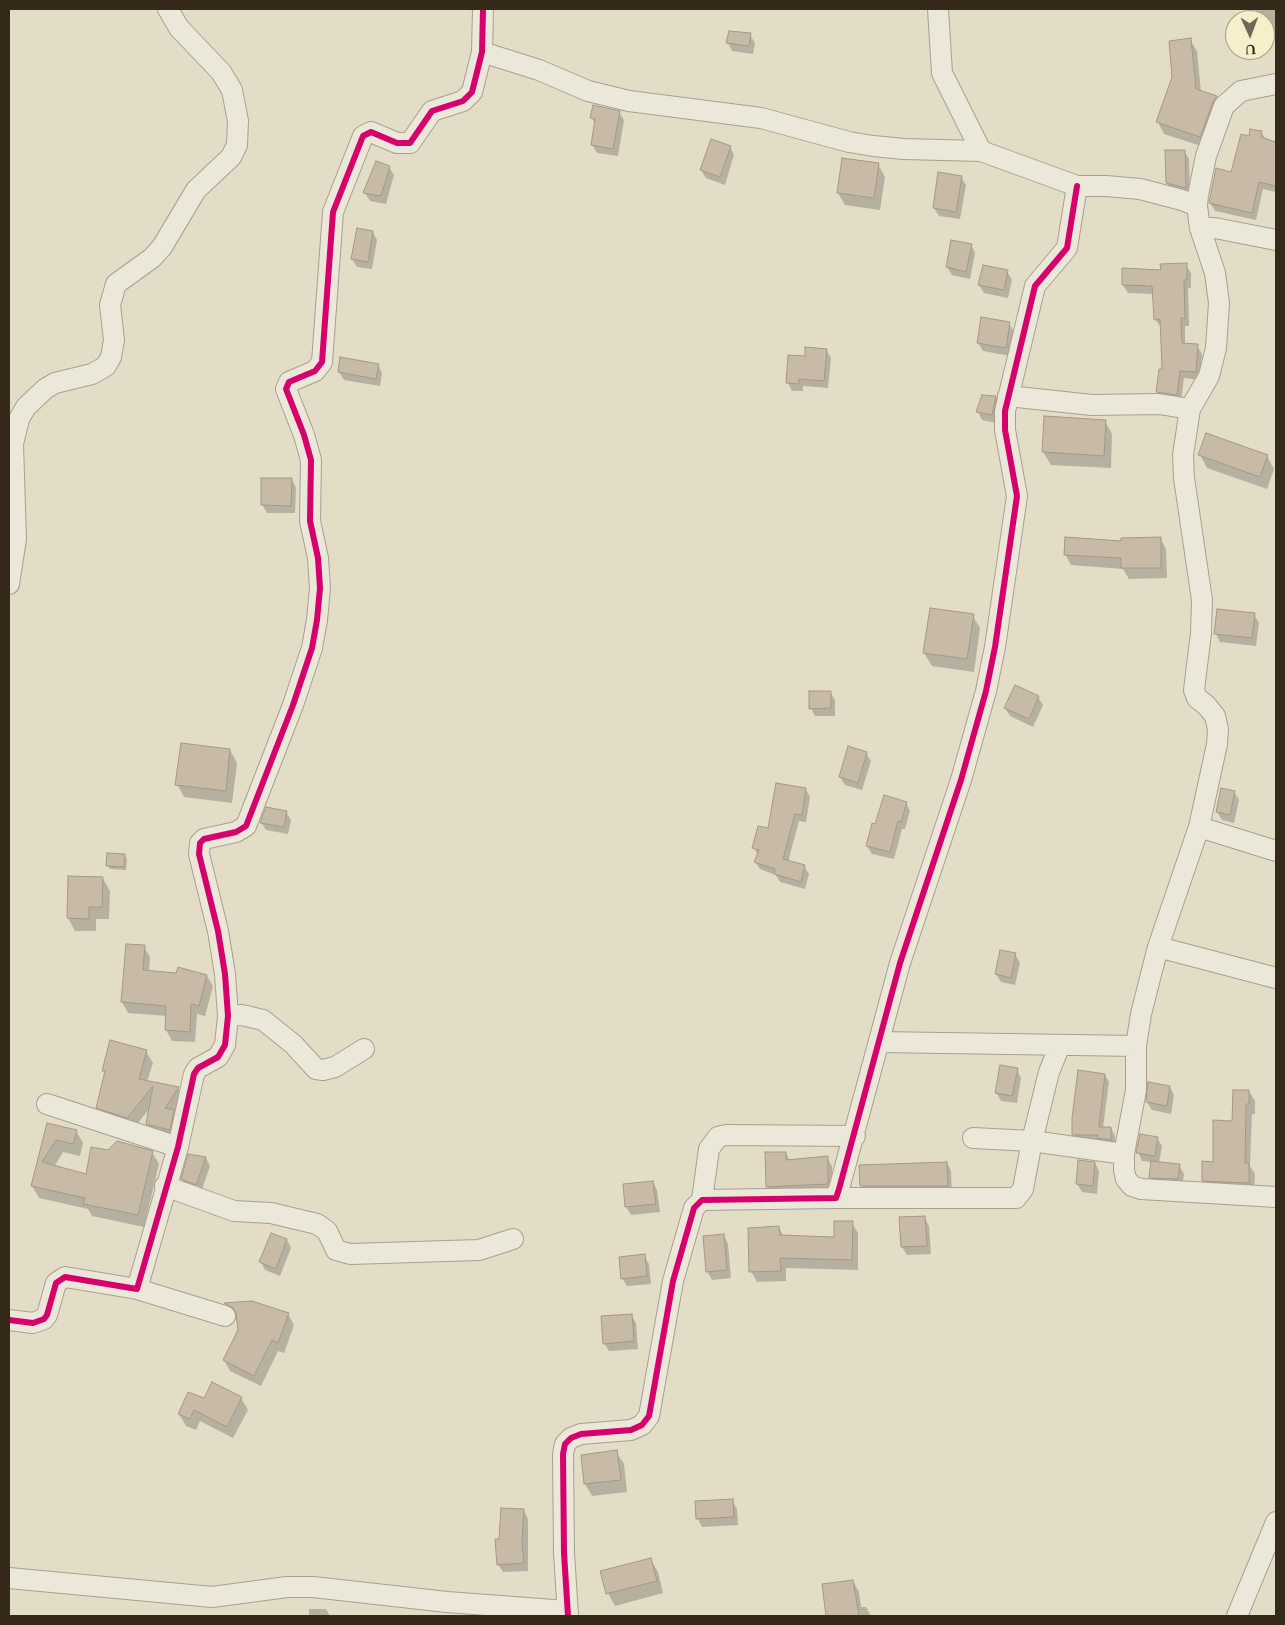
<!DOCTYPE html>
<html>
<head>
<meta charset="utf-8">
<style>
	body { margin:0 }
	#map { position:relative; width:1285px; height:1625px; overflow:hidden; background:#e3ddc7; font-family:Spectral,serif }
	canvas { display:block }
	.frame { position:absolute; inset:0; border:10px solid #35291a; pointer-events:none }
	.north { position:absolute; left:1225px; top:10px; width:50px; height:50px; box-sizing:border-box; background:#f7eeca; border:1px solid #a99f84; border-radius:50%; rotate:178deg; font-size:14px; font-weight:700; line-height:20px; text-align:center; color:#35291a }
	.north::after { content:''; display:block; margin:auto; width:18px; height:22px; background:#726857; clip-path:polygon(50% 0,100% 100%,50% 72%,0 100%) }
</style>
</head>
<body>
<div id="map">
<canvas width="1285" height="1625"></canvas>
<div class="frame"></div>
<div class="north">U</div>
</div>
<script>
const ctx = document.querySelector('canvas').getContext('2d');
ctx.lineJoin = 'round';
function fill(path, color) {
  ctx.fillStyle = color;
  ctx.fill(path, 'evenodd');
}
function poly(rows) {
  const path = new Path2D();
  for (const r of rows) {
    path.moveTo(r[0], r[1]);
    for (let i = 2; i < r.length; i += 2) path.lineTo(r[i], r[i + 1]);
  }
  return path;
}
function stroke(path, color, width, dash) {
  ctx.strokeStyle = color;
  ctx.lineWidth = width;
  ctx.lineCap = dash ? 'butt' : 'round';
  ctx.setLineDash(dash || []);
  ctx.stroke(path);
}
const shadow = poly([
	[1257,9,1276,9,1276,34,1265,30,1265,20,1253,20],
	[750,35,755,43,753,54,732,51,728,43],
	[1190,40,1197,51,1201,92,1217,97,1223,108,1207,148,1164,134,1158,122],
	[619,112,624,120,618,156,597,153,592,145,595,124,592,118],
	[1261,132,1266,140,1276,143,1276,192,1263,189,1256,220,1215,211,1210,203,1232,174,1250,138],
	[730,147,734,155,725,185,706,178,701,170],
	[1184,151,1189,159,1190,196,1172,191,1167,183],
	[878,164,885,177,880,210,845,205,838,193],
	[389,167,394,175,386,204,370,201,365,193],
	[961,177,966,185,960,219,939,216,934,208],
	[373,232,377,240,372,269,357,267,352,259],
	[971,245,975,253,970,279,952,275,947,267],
	[1186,265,1191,273,1191,288,1188,288,1189,326,1185,326,1185,345,1197,346,1202,354,1200,380,1184,378,1181,403,1162,400,1157,392,1163,371,1161,327,1155,319,1153,294,1128,293,1123,285],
	[1007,271,1012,280,1008,298,984,293,979,285],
	[1009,324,1014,332,1010,356,983,351,978,343],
	[826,350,831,358,828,388,803,386,803,391,792,391,788,383,806,358],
	[378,365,382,373,380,386,344,380,339,372],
	[996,397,1000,405,996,423,982,420,978,412],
	[1105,421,1112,434,1111,468,1051,465,1043,452],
	[1200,455,1267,456,1274,469,1267,489,1207,468],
	[292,480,296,488,295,513,267,513,262,504],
	[1160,538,1166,549,1167,578,1129,579,1123,569,1071,565,1065,554,1122,542],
	[1254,615,1259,623,1256,646,1220,642,1216,634],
	[973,616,980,628,974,672,932,666,924,653],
	[830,692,835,700,835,716,815,716,811,708],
	[1038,697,1043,705,1033,727,1010,716,1005,708],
	[230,750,237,763,232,803,184,797,177,784],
	[866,753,871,761,862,790,845,785,840,777],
	[806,790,810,797,806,822,799,821,788,862,804,866,809,874,805,889,780,882,776,875,760,869,755,862,758,855,754,848],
	[1234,792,1239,800,1234,823,1222,820,1217,812],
	[906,803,910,811,905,829,902,829,894,859,872,854,867,846,876,825],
	[286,812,291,820,288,834,266,830,261,822],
	[125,856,127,859,126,870,110,869,108,866],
	[103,879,110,891,109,919,96,919,96,931,75,931,68,918],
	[144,947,150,957,149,972,207,976,213,986,205,1016,197,1014,195,1042,172,1041,166,1030,167,1016,128,1013,122,1002],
	[1015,954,1020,963,1015,985,1001,982,996,974],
	[146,1051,153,1063,147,1082,178,1088,185,1099,176,1141,154,1135,147,1124,150,1108,133,1129,104,1119,98,1107,105,1074,103,1070],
	[1017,1069,1021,1078,1017,1103,1001,1101,996,1092],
	[1105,1075,1109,1082,1103,1128,1111,1128,1115,1136,1115,1147,1078,1142,1073,1134],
	[1170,1087,1174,1095,1171,1114,1152,1110,1147,1102],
	[1249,1091,1255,1101,1255,1114,1252,1114,1250,1166,1255,1174,1254,1193,1209,1191,1203,1180],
	[48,1124,76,1131,83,1143,80,1156,63,1152,54,1167,87,1176,109,1151,152,1152,159,1164,144,1227,92,1216,88,1209,39,1198,32,1186],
	[1157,1138,1162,1146,1159,1163,1179,1165,1184,1174,1182,1187,1155,1185,1150,1177,1152,1162,1142,1161,1138,1152],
	[786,1153,790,1161,827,1158,832,1166,832,1192,772,1195,767,1186],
	[189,1155,206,1158,210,1166,201,1192,187,1187,182,1179],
	[947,1163,951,1171,952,1194,866,1194,862,1186],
	[1095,1163,1099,1171,1097,1194,1082,1192,1077,1184],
	[653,1182,657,1190,660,1212,631,1215,626,1207,624,1185],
	[924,1217,929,1226,931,1254,907,1255,902,1247,901,1219],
	[852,1223,858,1233,858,1270,786,1268,786,1281,757,1282,751,1271,779,1228,784,1237,835,1238],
	[272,1234,287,1240,291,1248,280,1276,265,1270,261,1262],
	[724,1236,728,1244,731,1278,712,1280,707,1271],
	[644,1256,649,1264,651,1284,627,1286,622,1278],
	[252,1302,288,1314,294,1325,284,1353,278,1351,261,1386,230,1371,224,1360,239,1331,238,1317,231,1314,226,1304],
	[631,1315,636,1323,638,1349,609,1351,604,1343],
	[241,1398,248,1410,233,1438,200,1421,196,1430,186,1426,179,1414,204,1400],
	[616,1452,624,1464,627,1492,592,1496,585,1484],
	[732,1500,737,1509,738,1525,702,1527,698,1519,697,1503],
	[524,1511,528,1519,528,1571,503,1572,498,1564,500,1540],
	[651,1560,658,1572,663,1593,615,1606,608,1593],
	[853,1581,859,1592,861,1607,866,1607,871,1616,827,1616,823,1585],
	[309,1609,326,1609,330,1616,309,1616]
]);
const building = poly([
	[729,31,751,33,749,46,726,43,729,31],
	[1191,38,1196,89,1217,96,1213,102,1200,137,1156,122,1172,77,1169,41,1191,38],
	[593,105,620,111,613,149,591,145,595,119,590,118,593,105],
	[1250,129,1262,131,1261,137,1276,142,1276,186,1259,182,1252,213,1209,203,1216,168,1231,172,1241,134,1249,136,1250,129],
	[711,139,731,146,720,177,700,170,711,139],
	[1165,150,1185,150,1186,188,1166,183,1165,150],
	[842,158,879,163,874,198,837,193,842,158],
	[376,161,390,166,381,196,363,193,376,161],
	[938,172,962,176,956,212,933,208,938,172],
	[357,228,373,231,368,262,351,259,357,228],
	[951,240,972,244,966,272,946,267,951,240],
	[1187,263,1187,280,1184,280,1185,318,1181,318,1182,343,1198,344,1196,372,1180,371,1177,395,1156,392,1159,369,1162,369,1160,319,1154,320,1152,286,1122,285,1122,268,1161,270,1160,264,1187,263],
	[983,265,1008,270,1004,290,978,285,983,265],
	[981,317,1010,322,1006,348,977,343,981,317],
	[805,347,827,349,824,381,799,379,799,384,786,383,788,355,805,356,805,347],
	[340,357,379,364,376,379,338,372,340,357],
	[982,395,996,396,992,415,976,412,982,395],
	[1044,416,1106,420,1104,456,1042,452,1044,416],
	[1206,433,1268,455,1260,477,1198,455,1206,433],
	[261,478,292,478,291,506,261,505,261,478],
	[1065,537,1121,541,1121,538,1161,537,1161,568,1121,568,1121,558,1064,555,1065,537],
	[930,608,974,614,967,659,923,653,930,608],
	[1217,609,1255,613,1252,638,1214,634,1217,609],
	[1015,685,1039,696,1029,719,1004,708,1015,685],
	[809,691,831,691,831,708,809,709,809,691],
	[181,743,230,749,226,791,175,785,181,743],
	[848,746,867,752,858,783,839,777,848,746],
	[776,783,806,788,802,815,795,814,783,859,805,865,801,882,774,874,775,869,754,862,759,850,752,848,758,826,768,828,776,783],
	[1221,788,1235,791,1230,815,1216,812,1221,788],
	[884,795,907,802,901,822,898,821,890,852,866,846,872,823,875,824,884,795],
	[266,807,287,811,284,827,260,823,266,807],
	[107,853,125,854,124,867,106,866,107,853],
	[68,876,103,877,102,907,89,907,89,919,67,918,68,876],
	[126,944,145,945,143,970,176,973,178,967,207,975,199,1006,191,1004,190,1032,165,1030,166,1006,121,1002,126,944],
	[1000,950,1016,953,1011,978,995,974,1000,950],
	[110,1040,147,1050,139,1079,179,1087,165,1108,174,1110,170,1130,146,1124,153,1086,127,1118,96,1108,105,1071,102,1071,110,1040],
	[1000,1065,1018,1068,1012,1096,995,1093,1000,1065],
	[1078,1070,1105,1074,1099,1127,1111,1127,1111,1140,1097,1138,1098,1135,1072,1135,1072,1118,1078,1070],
	[1148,1082,1170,1086,1167,1106,1146,1102,1148,1082],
	[1233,1090,1249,1090,1249,1104,1246,1104,1245,1163,1249,1163,1249,1183,1202,1181,1202,1161,1213,1162,1213,1120,1232,1121,1233,1090],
	[47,1123,77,1130,73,1144,56,1140,42,1162,86,1174,91,1147,108,1150,117,1141,153,1151,138,1215,83,1204,85,1198,31,1186,47,1123],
	[1140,1134,1158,1137,1155,1156,1136,1153,1140,1134],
	[765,1152,786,1152,786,1160,828,1156,828,1184,766,1187,765,1152],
	[188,1154,206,1157,196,1185,181,1179,188,1154],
	[1078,1160,1095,1162,1093,1186,1076,1184,1078,1160],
	[1151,1161,1180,1164,1178,1179,1149,1178,1151,1161],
	[947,1162,948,1186,860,1186,859,1165,947,1162],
	[653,1181,656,1204,625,1207,623,1184,653,1181],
	[925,1216,927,1246,901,1247,899,1217,925,1216],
	[834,1221,853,1221,852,1260,780,1258,781,1271,749,1272,748,1228,779,1226,780,1235,834,1237,834,1221],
	[271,1233,287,1239,276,1269,259,1262,271,1233],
	[724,1234,727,1270,706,1272,703,1236,724,1234],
	[645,1254,647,1276,621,1279,619,1257,645,1254],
	[252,1301,289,1313,278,1343,272,1340,254,1376,223,1360,238,1330,236,1313,233,1308,224,1303,252,1301],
	[632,1314,634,1341,603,1344,601,1316,632,1314],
	[212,1382,242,1397,227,1427,194,1410,190,1419,178,1414,188,1392,204,1398,212,1382],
	[617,1450,621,1480,584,1484,581,1455,617,1450],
	[733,1499,734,1517,696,1519,695,1501,733,1499],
	[501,1508,524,1509,522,1542,524,1563,497,1565,495,1539,499,1539,501,1508],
	[651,1558,657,1581,606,1594,600,1571,651,1558],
	[853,1580,859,1616,826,1616,822,1584,853,1580]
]);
const minor = poly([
	[938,9,942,73,981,151],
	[482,52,539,70,588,91,629,101,761,118,849,142,873,146,904,149,981,151,1077,186,1106,186,1140,189,1182,200,1197,206],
	[1276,84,1241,91,1224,106,1206,156,1198,195,1197,206,1200,228,1215,273,1219,303,1216,348,1209,376,1190,409,1183,455,1184,478,1202,600,1201,633,1194,690,1197,698,1206,705,1215,716,1218,729,1217,744,1199,827,1158,947,1141,1014,1136,1046,1136,1090,1124,1154,1124,1170,1126,1179,1132,1186,1141,1189,1276,1197],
	[1200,228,1215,228,1276,240],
	[1008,396,1092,405,1159,404,1190,409],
	[9,584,16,539,13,444,19,419,26,407,45,389,55,383,92,374,106,366,111,357,114,340,110,305,116,284,152,258,162,247,196,190,231,157,237,145,238,121,232,90,221,72,179,28,168,9],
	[1199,827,1276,851],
	[1158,947,1276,978],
	[228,1016,242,1015,263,1020,293,1044,316,1069,323,1070,335,1067,364,1049],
	[880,1042,1136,1046],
	[47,1104,178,1147],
	[973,1138,1032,1141,1124,1154],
	[165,1186,234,1211,271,1213,317,1224,327,1231,336,1250,350,1254,479,1250,513,1239],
	[836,1198,1016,1198,1023,1189,1032,1141,1049,1072,1060,1045],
	[702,1200,709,1149,718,1137,726,1135,855,1136],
	[137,1289,225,1316],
	[9,1320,33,1323,44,1319,47,1315,56,1283,65,1277,137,1289,178,1147,194,1074,198,1068,218,1057,225,1045,228,1016,225,974,218,931,199,854,200,843,204,839,236,832,246,826,293,705,312,648,317,620,320,588,318,558,310,521,311,460,304,435,286,389,289,382,315,371,322,362,333,212,363,136,371,132,397,143,410,143,432,111,463,101,472,92,482,52,483,9],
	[9,1578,212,1597,287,1587,313,1587,447,1602,567,1611],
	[568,1616,564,1553,563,1454,565,1444,571,1438,581,1434,631,1430,642,1425,649,1416,673,1281,694,1208,702,1200,836,1198,839,1189,900,963,961,780,986,691,995,647,1017,496,1005,430,1005,411,1035,286,1067,248,1077,186],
	[1237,1616,1276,1522]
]);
const cycleway = poly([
	[9,1320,33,1323,44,1319,47,1315,56,1283,65,1277,137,1289,178,1147,194,1074,198,1068,218,1057,225,1045,228,1016,225,974,218,931,199,854,200,843,204,839,236,832,246,826,293,705,312,648,317,620,320,588,318,558,310,521,311,460,304,435,286,389,289,382,315,371,322,362,333,212,363,136,371,132,397,143,410,143,432,111,463,101,472,92,482,52,483,9],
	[568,1616,564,1553,563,1454,565,1444,571,1438,581,1434,631,1430,642,1425,649,1416,673,1281,694,1208,702,1200,836,1198,839,1189,900,963,961,780,986,691,995,647,1017,496,1005,430,1005,411,1035,286,1067,248,1077,186]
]);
fill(shadow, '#0003');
fill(building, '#c7bba8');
stroke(building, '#a39887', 1);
stroke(minor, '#a7a091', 22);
stroke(minor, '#ebe7d9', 20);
stroke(cycleway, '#d6006c', 6);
</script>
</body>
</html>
